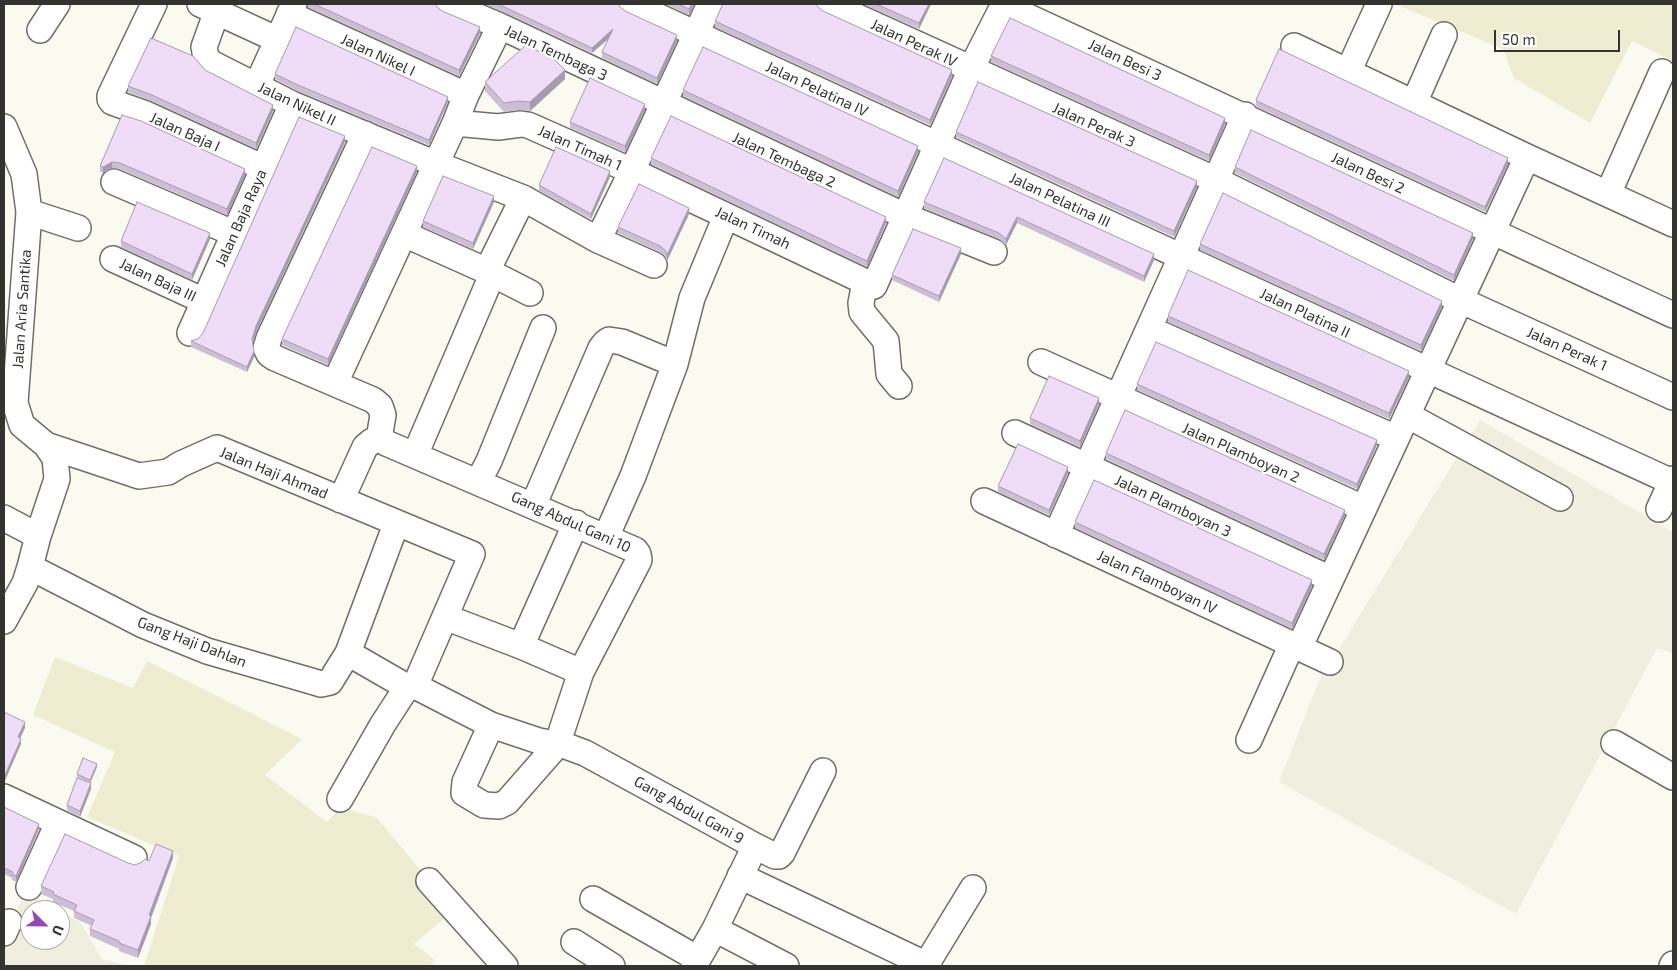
<!DOCTYPE html>
<html>
<head>
<meta charset="utf-8">
<style>
	body { margin:0 }
	#map { position:relative; width:1677px; height:970px; overflow:hidden; background:#fafaf1; font-family:"Exo 2",sans-serif }
	canvas { display:block }
	.frame { position:absolute; inset:0; border:5px solid #333330; pointer-events:none }
	.north { position:absolute; left:20px; top:900px; width:50px; height:50px; box-sizing:border-box; background:#fff; border:1px solid #adadac; border-radius:50%; rotate:113deg; font-size:14px; font-weight:700; line-height:20px; text-align:center; color:#333330 }
	.north::after { content:''; display:block; margin:auto; width:18px; height:22px; background:#9547b8; clip-path:polygon(50% 0,100% 100%,50% 72%,0 100%) }
	.scale { position:absolute; left:1494px; top:30px; width:126px; height:22px; box-sizing:border-box; border:2px solid #333330; border-top:0; padding-left:6px; font-size:15px; line-height:18px; white-space:nowrap; color:#333330; -webkit-text-stroke:4px #fff; paint-order:stroke }
</style>
</head>
<body>
<div id="map">
<canvas width="1677" height="970"></canvas>
<div class="frame"></div>
<div class="north">U</div>
<div class="scale">50 m</div>
</div>
<script>
const ctx = document.querySelector('canvas').getContext('2d');
ctx.lineJoin = 'round';
function fill(path, color) {
  ctx.fillStyle = color;
  ctx.fill(path, 'evenodd');
}
function poly(rows) {
  const path = new Path2D();
  for (const r of rows) {
    path.moveTo(r[0], r[1]);
    for (let i = 2; i < r.length; i += 2) path.lineTo(r[i], r[i + 1]);
  }
  return path;
}
function stroke(path, color, width, dash) {
  ctx.strokeStyle = color;
  ctx.lineWidth = width;
  ctx.lineCap = dash ? 'butt' : 'round';
  ctx.setLineDash(dash || []);
  ctx.stroke(path);
}
function label(font, color, halo, rows, align = 'center') {
  ctx.font = font + ' "Exo 2",sans-serif';
  ctx.lineWidth = 4;
  ctx.setLineDash([]);
  ctx.textBaseline = 'middle';
  ctx.strokeStyle = halo;
  ctx.fillStyle = color;
  for (const [text, x, y, turn = 0] of rows) {
    ctx.save();
    ctx.translate(x, y);
    ctx.rotate((+turn || 0) * Math.PI / 180);
    ctx.textAlign = isNaN(turn) ? turn : align;
    if (halo) ctx.strokeText(text, 0, 0);
    ctx.fillText(text, 0, 0);
    ctx.restore();
  }
}
const built = poly([
	[1480,420,1673,532,1673,653,1657,648,1516,914,1279,782,1318,683],
	[25,892,58,910,30,910,30,940,60,940,60,911,81,923,102,959,129,966,4,966,4,936]
]);
const green = poly([
	[1395,4,1673,4,1673,61,1632,41,1590,123,1514,78,1503,49],
	[55,657,133,688,147,661,302,739,265,775,327,822,341,807,377,818,454,910,414,944,435,960,430,966,144,966,179,856,87,817,115,752,33,715]
]);
const minor = poly([
	[154,4,110,96,110,99,112,102,146,114,264,168],
	[200,4,278,40],
	[448,4,500,26,905,216,994,252],
	[631,4,1672,482],
	[829,4,1216,180,1460,300,1673,397],
	[217,11,204,47,206,57,211,63,292,104,436,164,523,198,598,240,654,265],
	[289,14,466,95],
	[40,30,57,4],
	[1294,46,1527,157,1673,224],
	[1348,72,1379,4],
	[257,85,294,4],
	[1414,103,1444,35],
	[455,123,498,127,521,124,528,125,632,171,874,286,971,69,1000,12,1005,7,1009,8,1673,315],
	[4,127,24,174,29,212,15,403,22,425,46,445,55,458,57,479,38,536,30,567,25,583,4,621],
	[365,134,269,338,266,348,269,354,275,358,373,400,380,406,383,415,380,433,382,439],
	[114,182,233,233],
	[1608,194,1662,72],
	[29,212,78,228],
	[404,234,487,271,530,293],
	[598,240,632,171,710,4],
	[113,259,204,301],
	[487,271,523,198],
	[865,282,861,303,862,312,886,341,889,374,899,386],
	[1149,329,1396,438],
	[190,333,292,104],
	[1041,362,1363,508],
	[335,383,455,123,466,95,500,26],
	[1407,415,1560,498],
	[1015,433,1331,579],
	[382,439,386,443,635,550,638,554,639,560,581,672,557,745,507,802,499,806,484,805,464,793,465,782,491,725],
	[46,445,139,476,168,472,181,464,217,448,472,554,415,686],
	[415,455,492,275],
	[478,482,489,461,543,328],
	[341,500,365,447,372,441,382,439],
	[984,501,1330,662],
	[533,506,601,348,605,343,609,340,622,342,675,364],
	[1659,509,1673,479],
	[4,518,38,536],
	[396,524,348,653,407,687],
	[1056,535,1245,115],
	[606,537,633,476,675,364,692,298,726,216],
	[30,567,143,625,207,651,311,681,321,684,330,682,348,653],
	[445,617,521,646,581,672],
	[521,646,576,523],
	[1299,648,1527,157],
	[1249,740,1292,644],
	[1614,743,1673,777],
	[4,797,134,858],
	[340,799,383,724,407,687,415,686,491,725,539,741,566,746,585,753,755,846,715,929,694,966],
	[755,846,775,856,779,856,782,853,823,771],
	[740,876,929,966],
	[429,881,505,966],
	[29,887,58,823],
	[593,899,698,959],
	[715,929,786,966],
	[4,933,9,922],
	[574,942,612,966],
	[926,965,973,888],
	[1672,966,1673,964]
]);
const wall = poly([
	[308,4,435,4,437,7,442,11,480,33,459,76,308,7],
	[484,4,618,4,620,7,625,11,677,41,657,84,602,58,602,52,608,39,592,53,506,13],
	[665,4,694,4,689,15],
	[863,4,931,4,919,29],
	[818,7,823,11,952,76,930,125,715,27,715,21],
	[991,56,1225,124,1209,161,991,62],
	[205,70,273,111,256,149,152,101,128,92,128,86],
	[275,74,448,102,429,145,298,91,275,79],
	[565,79,530,111,519,110,504,112,485,91,485,82],
	[683,90,918,152,898,197,683,96],
	[1256,100,1508,164,1485,212,1257,107,1256,106],
	[645,110,625,152,570,128,570,122],
	[122,115,245,175,227,215,120,169,112,168,103,173,100,172,100,166],
	[956,132,1197,187,1174,237,956,137],
	[345,142,256,332,253,342,254,357,247,372,191,347,191,341,198,339,203,333],
	[651,158,886,223,867,267,651,164],
	[944,158,1154,260,1144,282,1017,223,1006,245,999,239,924,208,924,202],
	[1235,167,1473,239,1454,281,1235,173],
	[417,172,328,365,282,345,282,339],
	[610,177,591,219,539,191,539,185],
	[494,202,473,249,423,227,423,221],
	[689,214,667,261,665,256,660,252,618,233,618,227],
	[210,239,192,280,121,247,121,241],
	[1200,244,1442,307,1421,351,1200,250],
	[961,254,939,302,892,280,892,275],
	[1168,316,1409,377,1389,419,1168,322],
	[1137,384,1377,445,1357,489,1137,390],
	[1099,404,1080,447,1030,424,1030,418],
	[1106,453,1345,515,1324,560,1106,459],
	[1068,473,1049,515,998,492,998,486],
	[1075,522,1312,586,1292,629,1075,528],
	[97,767,90,783,77,777,77,774],
	[91,789,80,817,67,810,67,805],
	[4,807,39,829,16,882,12,880,12,878,4,874],
	[173,858,151,918,151,924,138,958,119,951,119,949,90,936,90,929,92,926,74,918,74,911,53,902,53,899,41,894,41,886,128,863,135,865,149,861]
]);
const shadedWall = poly([
	[692,4,694,4,689,15,689,9],
	[929,4,931,4,919,29,919,23],
	[480,27,480,33,459,76,459,70],
	[613,29,613,35,592,53,592,48],
	[677,35,677,41,657,84,657,78],
	[565,70,565,79,530,111,530,102],
	[952,70,952,76,930,125,930,120],
	[448,97,448,102,429,145,429,140],
	[645,104,645,110,625,152,625,146],
	[273,105,273,111,256,149,256,143],
	[1225,118,1225,124,1209,161,1209,155],
	[345,136,345,142,256,332,252,345,252,339,256,326],
	[918,146,918,152,898,197,898,191],
	[1508,158,1508,164,1485,212,1485,207],
	[112,162,112,168,103,173,103,167],
	[417,166,417,172,328,365,328,359],
	[245,169,245,175,227,215,227,209],
	[610,171,610,177,591,219,591,214],
	[1197,181,1197,187,1174,237,1174,231],
	[494,196,494,202,473,249,473,243],
	[689,208,689,214,667,261,667,255],
	[886,217,886,223,867,267,867,261],
	[1017,217,1017,223,1006,245,1006,239],
	[210,233,210,239,192,280,192,274],
	[1473,233,1473,239,1454,281,1454,275],
	[961,248,961,254,939,302,939,296],
	[1154,254,1154,260,1144,282,1144,276],
	[1442,301,1442,307,1421,351,1421,345],
	[254,351,254,357,247,372,247,367],
	[1409,371,1409,377,1389,419,1389,413],
	[1099,398,1099,404,1080,447,1080,441],
	[1377,440,1377,445,1357,489,1357,484],
	[1068,467,1068,473,1049,515,1049,510],
	[1345,510,1345,515,1324,560,1324,554],
	[1312,580,1312,586,1292,629,1292,623],
	[25,722,25,728,18,743,18,737],
	[21,739,21,744,4,783,4,777],
	[97,764,97,767,90,783,90,780],
	[91,783,91,789,80,817,80,811],
	[39,824,39,829,16,882,16,876],
	[173,851,173,858,151,918,151,924,138,958,138,950,149,915]
]);
const building = poly([
	[314,4,435,4,437,7,442,11,480,27,459,70,314,4],
	[498,4,618,4,620,7,625,11,677,35,657,78,602,52,613,29,592,48,498,4],
	[678,4,692,4,689,9,678,4],
	[723,4,816,4,818,7,823,11,952,70,930,120,715,21,723,4],
	[876,4,929,4,919,23,876,4],
	[1010,18,1225,118,1209,155,991,56,1010,18],
	[296,27,448,97,429,140,298,85,275,74,296,27],
	[151,38,193,56,205,70,273,105,256,143,152,95,128,86,151,38],
	[526,45,554,59,565,70,530,102,519,101,504,103,485,82,526,45],
	[703,47,918,146,898,191,683,90,703,47],
	[1279,49,1508,158,1485,207,1257,101,1256,100,1279,49],
	[590,78,645,104,625,146,570,122,590,78],
	[978,82,1197,181,1174,231,956,132,978,82],
	[122,115,141,121,245,169,227,209,120,163,112,162,103,167,100,166,122,115],
	[671,116,886,217,867,261,651,158,671,116],
	[299,117,345,136,256,326,252,339,254,351,247,367,191,341,198,339,203,333,299,117],
	[1251,130,1473,233,1454,275,1235,167,1251,130],
	[372,147,417,166,328,359,282,339,372,147],
	[556,147,610,171,591,214,539,185,556,147],
	[944,158,1154,254,1144,276,1017,217,1006,239,999,233,924,202,944,158],
	[443,176,494,196,473,243,423,221,443,176],
	[639,184,689,208,667,255,665,250,660,246,618,227,639,184],
	[1223,193,1442,301,1421,345,1200,244,1223,193],
	[137,202,210,233,192,274,121,241,137,202],
	[913,229,961,248,939,296,892,275,913,229],
	[1188,270,1409,371,1389,413,1168,316,1188,270],
	[1156,342,1377,440,1357,484,1137,384,1156,342],
	[1049,376,1099,398,1080,441,1030,418,1049,376],
	[1125,410,1345,510,1324,554,1106,453,1125,410],
	[1018,444,1068,467,1049,510,998,486,1018,444],
	[1094,480,1312,580,1292,623,1075,522,1094,480],
	[4,712,25,722,18,737,21,739,4,777,4,712],
	[83,758,97,764,90,780,77,774,83,758],
	[77,778,91,783,80,811,67,805,77,778],
	[4,807,39,824,16,876,12,874,13,872,4,868,4,807],
	[65,834,128,863,135,865,142,862,145,859,149,861,156,844,173,851,149,915,151,916,138,950,119,943,119,941,90,929,94,920,74,911,77,905,53,894,54,892,41,886,65,834]
]);
const streetNames = [
	["Jalan Perak IV",914,43,25],
	["Jalan Tembaga 3",556,53,25],
	["Jalan Nikel I",378,55,25],
	["Jalan Besi 3",1125,60,25],
	["Jalan Pelatina IV",817,89,25],
	["Jalan Nikel II",297,104,25],
	["Jalan Perak 3",1094,125,24],
	["Jalan Baja I",185,132,24],
	["Jalan Timah 1",580,148,24],
	["Jalan Tembaga 2",784,160,25],
	["Jalan Besi 2",1368,173,25],
	["Jalan Pelatina III",1060,200,25],
	["Jalan Baja Raya",241,218,-66],
	["Jalan Timah",753,228,25],
	["Jalan Baja III",158,280,25],
	["Jalan Aria Santika",22,309,-86],
	["Jalan Platina II",1305,313,25],
	["Jalan Perak 1",1567,349,24],
	["Jalan Plamboyan 2",1241,453,24],
	["Jalan Haji Ahmad",274,473,22],
	["Jalan Plamboyan 3",1173,506,25],
	["Gang Abdul Gani 10",571,522,24],
	["Jalan Flamboyan IV",1157,582,25],
	["Gang Haji Dahlan",192,642,21],
	["Gang Abdul Gani 9",689,810,29]
];
fill(built, '#f0efdf');
fill(green, '#eeedd2');
stroke(minor, '#6f6f68', 28);
stroke(minor, '#fff', 25);
fill(wall, '#cebed5');
fill(shadedWall, '#a79bae');
fill(building, '#efddf8');
stroke(building, '#a79bae', 1);
label('15px', '#333330', '#fff', streetNames);
</script>
</body>
</html>
